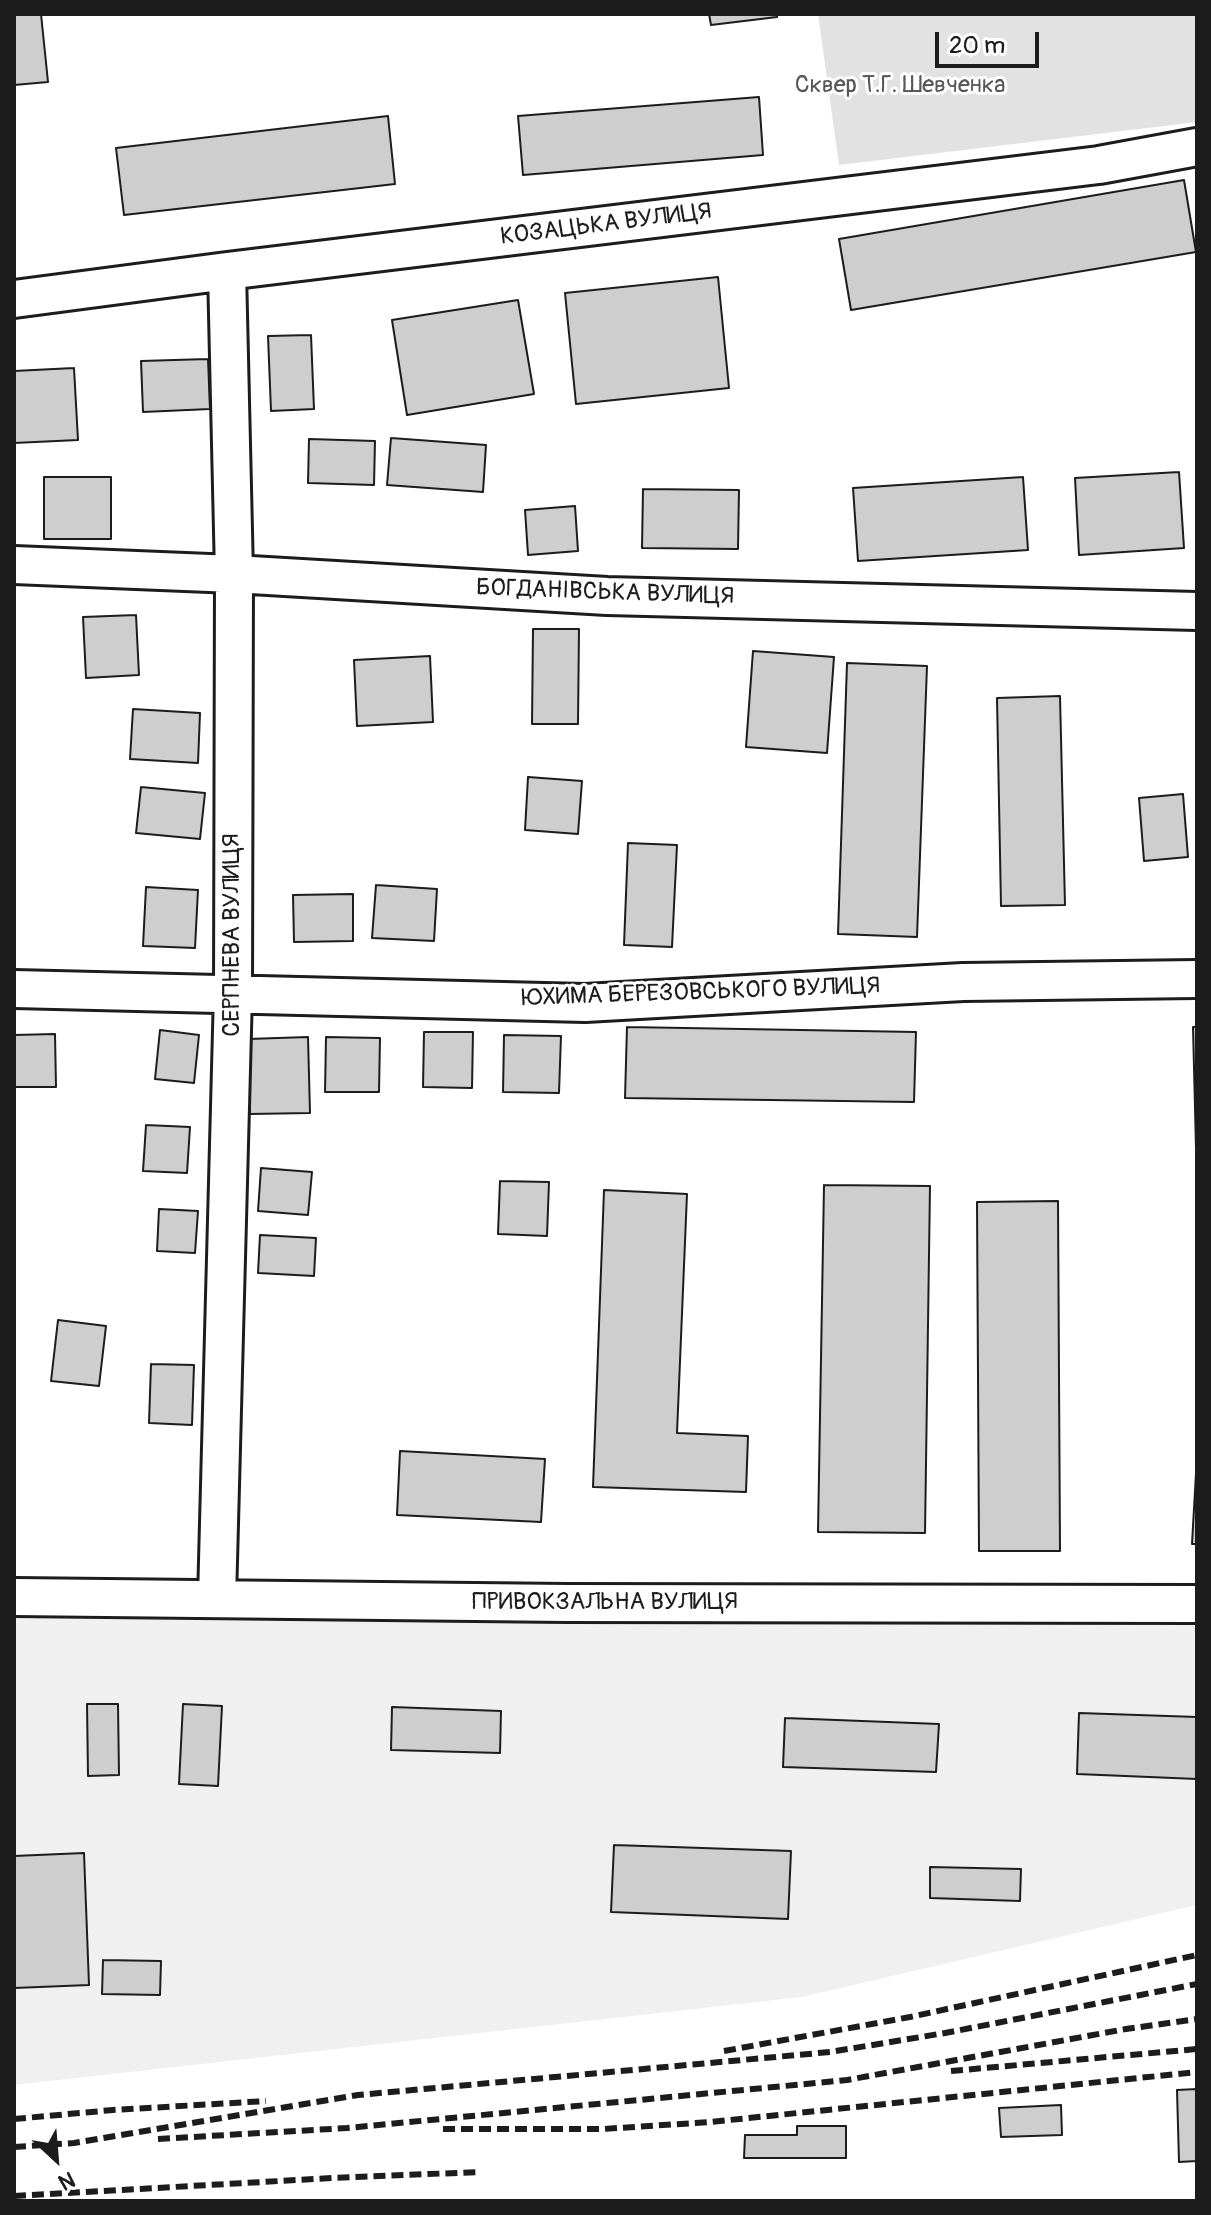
<!DOCTYPE html>
<html>
<head>
<meta charset="utf-8">
<style>
	body { margin:0 }
	#map { position:relative; width:1211px; height:2215px; overflow:hidden; background:#fff; font-family:Pangolin,sans-serif }
	canvas { display:block }
	.frame { position:absolute; inset:0; border:16px solid #1c1c1c; pointer-events:none }
	.north { position:absolute; left:16px; top:2119px; width:80px; height:80px; -webkit-text-stroke:6px #fff; paint-order:stroke; rotate:154deg; font-size:22px; font-weight:700; line-height:32px; text-align:center; color:#1c1c1c }
	.north::after { content:''; display:block; margin:auto; width:28px; height:36px; background:#1c1c1c; clip-path:polygon(50% 0,100% 100%,50% 72%,0 100%) }
	.scale { position:absolute; left:935px; top:32px; width:104px; height:36px; box-sizing:border-box; border:4px solid #1c1c1c; border-top:0; padding-left:10px; font-size:24px; line-height:28px; white-space:nowrap; color:#1c1c1c; -webkit-text-stroke:6px #fff; paint-order:stroke }
</style>
</head>
<body>
<div id="map">
<canvas width="1211" height="2215"></canvas>
<div class="frame"></div>
<div class="north">N</div>
<div class="scale">20 m</div>
</div>
<script>
const ctx = document.querySelector('canvas').getContext('2d');
ctx.lineJoin = 'round';
function fill(path, color) {
  ctx.fillStyle = color;
  ctx.fill(path, 'evenodd');
}
function poly(rows) {
  const path = new Path2D();
  for (const r of rows) {
    path.moveTo(r[0], r[1]);
    for (let i = 2; i < r.length; i += 2) path.lineTo(r[i], r[i + 1]);
  }
  return path;
}
function stroke(path, color, width, dash) {
  ctx.strokeStyle = color;
  ctx.lineWidth = width;
  ctx.lineCap = dash ? 'butt' : 'round';
  ctx.setLineDash(dash || []);
  ctx.stroke(path);
}
function label(font, color, halo, rows, align = 'center') {
  ctx.font = font + ' Pangolin,sans-serif';
  ctx.lineWidth = 6;
  ctx.setLineDash([]);
  ctx.textBaseline = 'middle';
  ctx.strokeStyle = halo;
  ctx.fillStyle = color;
  for (const [text, x, y, turn = 0] of rows) {
    ctx.save();
    ctx.translate(x, y);
    ctx.rotate((+turn || 0) * Math.PI / 180);
    ctx.textAlign = isNaN(turn) ? turn : align;
    if (halo) ctx.strokeText(text, 0, 0);
    ctx.fillText(text, 0, 0);
    ctx.restore();
  }
}
const built = poly([
	[14,1597,1197,1604,1197,1905,802,1997,14,2085]
]);
const green = poly([
	[818,14,1197,14,1197,122,839,165]
]);
const building = poly([
	[14,14,41,14,48,82,14,85,14,14],
	[709,14,777,14,777,17,711,25,709,14],
	[759,97,763,155,523,175,518,116,759,97],
	[388,116,395,184,124,215,116,148,388,116],
	[1184,180,1196,252,851,310,839,239,1184,180],
	[718,277,729,388,576,404,565,293,718,277],
	[518,300,534,394,407,415,392,320,518,300],
	[311,335,314,409,271,411,268,336,311,335],
	[208,359,210,409,143,412,141,361,208,359],
	[74,368,78,440,14,443,14,371,74,368],
	[391,438,486,445,483,492,387,485,391,438],
	[309,439,375,441,374,485,308,483,309,439],
	[1179,472,1184,548,1079,555,1075,478,1179,472],
	[44,477,111,477,111,539,44,539,44,477],
	[1023,477,1028,550,858,561,853,488,1023,477],
	[643,489,739,490,738,549,642,548,643,489],
	[575,506,578,551,528,555,525,510,575,506],
	[136,615,139,675,86,678,83,617,136,615],
	[533,629,579,629,578,724,532,724,533,629],
	[753,651,834,657,827,753,746,747,753,651],
	[430,656,433,722,357,726,354,660,430,656],
	[847,663,927,666,917,937,838,934,847,663],
	[1060,696,1065,905,1001,906,997,698,1060,696],
	[133,709,200,713,198,763,130,759,133,709],
	[528,777,582,781,578,834,525,830,528,777],
	[141,787,205,793,200,839,136,833,141,787],
	[1183,794,1188,857,1144,861,1139,798,1183,794],
	[628,843,677,845,672,947,624,945,628,843],
	[376,885,437,889,434,941,372,938,376,885],
	[146,887,198,890,195,948,143,946,146,887],
	[353,894,353,941,294,942,293,895,353,894],
	[627,1027,916,1032,914,1102,625,1098,627,1027],
	[1193,1027,1197,1027,1197,1189,1193,1027],
	[160,1030,199,1035,194,1083,155,1079,160,1030],
	[424,1032,473,1032,472,1088,423,1087,424,1032],
	[55,1034,56,1087,14,1087,14,1035,55,1034],
	[504,1035,561,1036,559,1093,503,1092,504,1035],
	[308,1037,310,1113,250,1114,248,1039,308,1037],
	[326,1037,380,1038,379,1092,325,1092,326,1037],
	[146,1125,190,1127,187,1173,143,1171,146,1125],
	[261,1168,312,1172,308,1215,258,1211,261,1168],
	[500,1181,549,1182,547,1236,498,1234,500,1181],
	[824,1185,930,1186,925,1533,818,1532,824,1185],
	[604,1190,687,1194,677,1433,748,1436,746,1492,593,1487,604,1190],
	[1058,1201,1060,1551,979,1551,977,1202,1058,1201],
	[159,1209,198,1211,195,1253,157,1251,159,1209],
	[260,1235,316,1238,314,1276,258,1273,260,1235],
	[58,1320,106,1326,99,1386,51,1381,58,1320],
	[151,1364,194,1365,192,1425,149,1423,151,1364],
	[400,1451,545,1459,541,1522,397,1515,400,1451],
	[1197,1455,1197,1544,1192,1544,1197,1455],
	[87,1704,118,1704,119,1775,88,1776,87,1704],
	[183,1704,222,1706,218,1786,179,1784,183,1704],
	[392,1707,501,1711,500,1753,391,1750,392,1707],
	[1079,1713,1197,1717,1197,1779,1077,1774,1079,1713],
	[785,1718,939,1724,936,1772,783,1767,785,1718],
	[614,1845,791,1851,788,1919,611,1912,614,1845],
	[84,1853,89,1985,14,1988,14,1856,84,1853],
	[930,1867,1021,1869,1020,1901,930,1898,930,1867],
	[103,1960,161,1961,160,1995,102,1994,103,1960],
	[1197,2089,1197,2161,1179,2162,1177,2090,1197,2089],
	[1061,2105,1062,2135,1001,2137,999,2108,1061,2105],
	[797,2126,846,2126,846,2158,744,2158,745,2135,797,2135,797,2126]
]);
const minor = poly([
	[14,299,227,271,1099,165,1197,147],
	[14,565,234,574,607,596,1197,611],
	[14,989,585,1003,963,982,1197,979],
	[14,1597,567,1603,1197,1604],
	[217,1599,233,993,234,574,227,271]
]);
const rail = poly([
	[724,2051,910,2017,1197,1955],
	[951,2071,1197,2049],
	[14,2119,113,2110,266,2101],
	[443,2129,603,2129,710,2122,1197,2072],
	[158,2139,347,2128,847,2080,1126,2029,1197,2019],
	[14,2147,74,2143,358,2095,830,2052,945,2033,1197,1984],
	[14,2196,333,2178,479,2172]
]);
const parkNames = [
	["Сквер Т.Г. Шевченка",900,86]
];
const streetNames = [
	["КОЗАЦЬКА ВУЛИЦЯ",606,225,-7],
	["БОГДАНІВСЬКА ВУЛИЦЯ",605,593,2],
	["СЕРПНЕВА ВУЛИЦЯ",233,935,-90],
	["ЮХИМА БЕРЕЗОВСЬКОГО ВУЛИЦЯ",701,993,-2],
	["ПРИВОКЗАЛЬНА ВУЛИЦЯ",605,1603]
];
fill(built, '#f0f0f0');
fill(green, '#e2e2e2');
fill(building, '#cecece');
stroke(building, '#1c1c1c', 2);
stroke(minor, '#1c1c1c', 42);
stroke(minor, '#fff', 36);
stroke(rail, '#1c1c1c', 6, [12, 6]);
label('24px', '#575757', '#fff', parkNames);
label('24px', '#1c1c1c', '#fff', streetNames);
</script>
</body>
</html>
